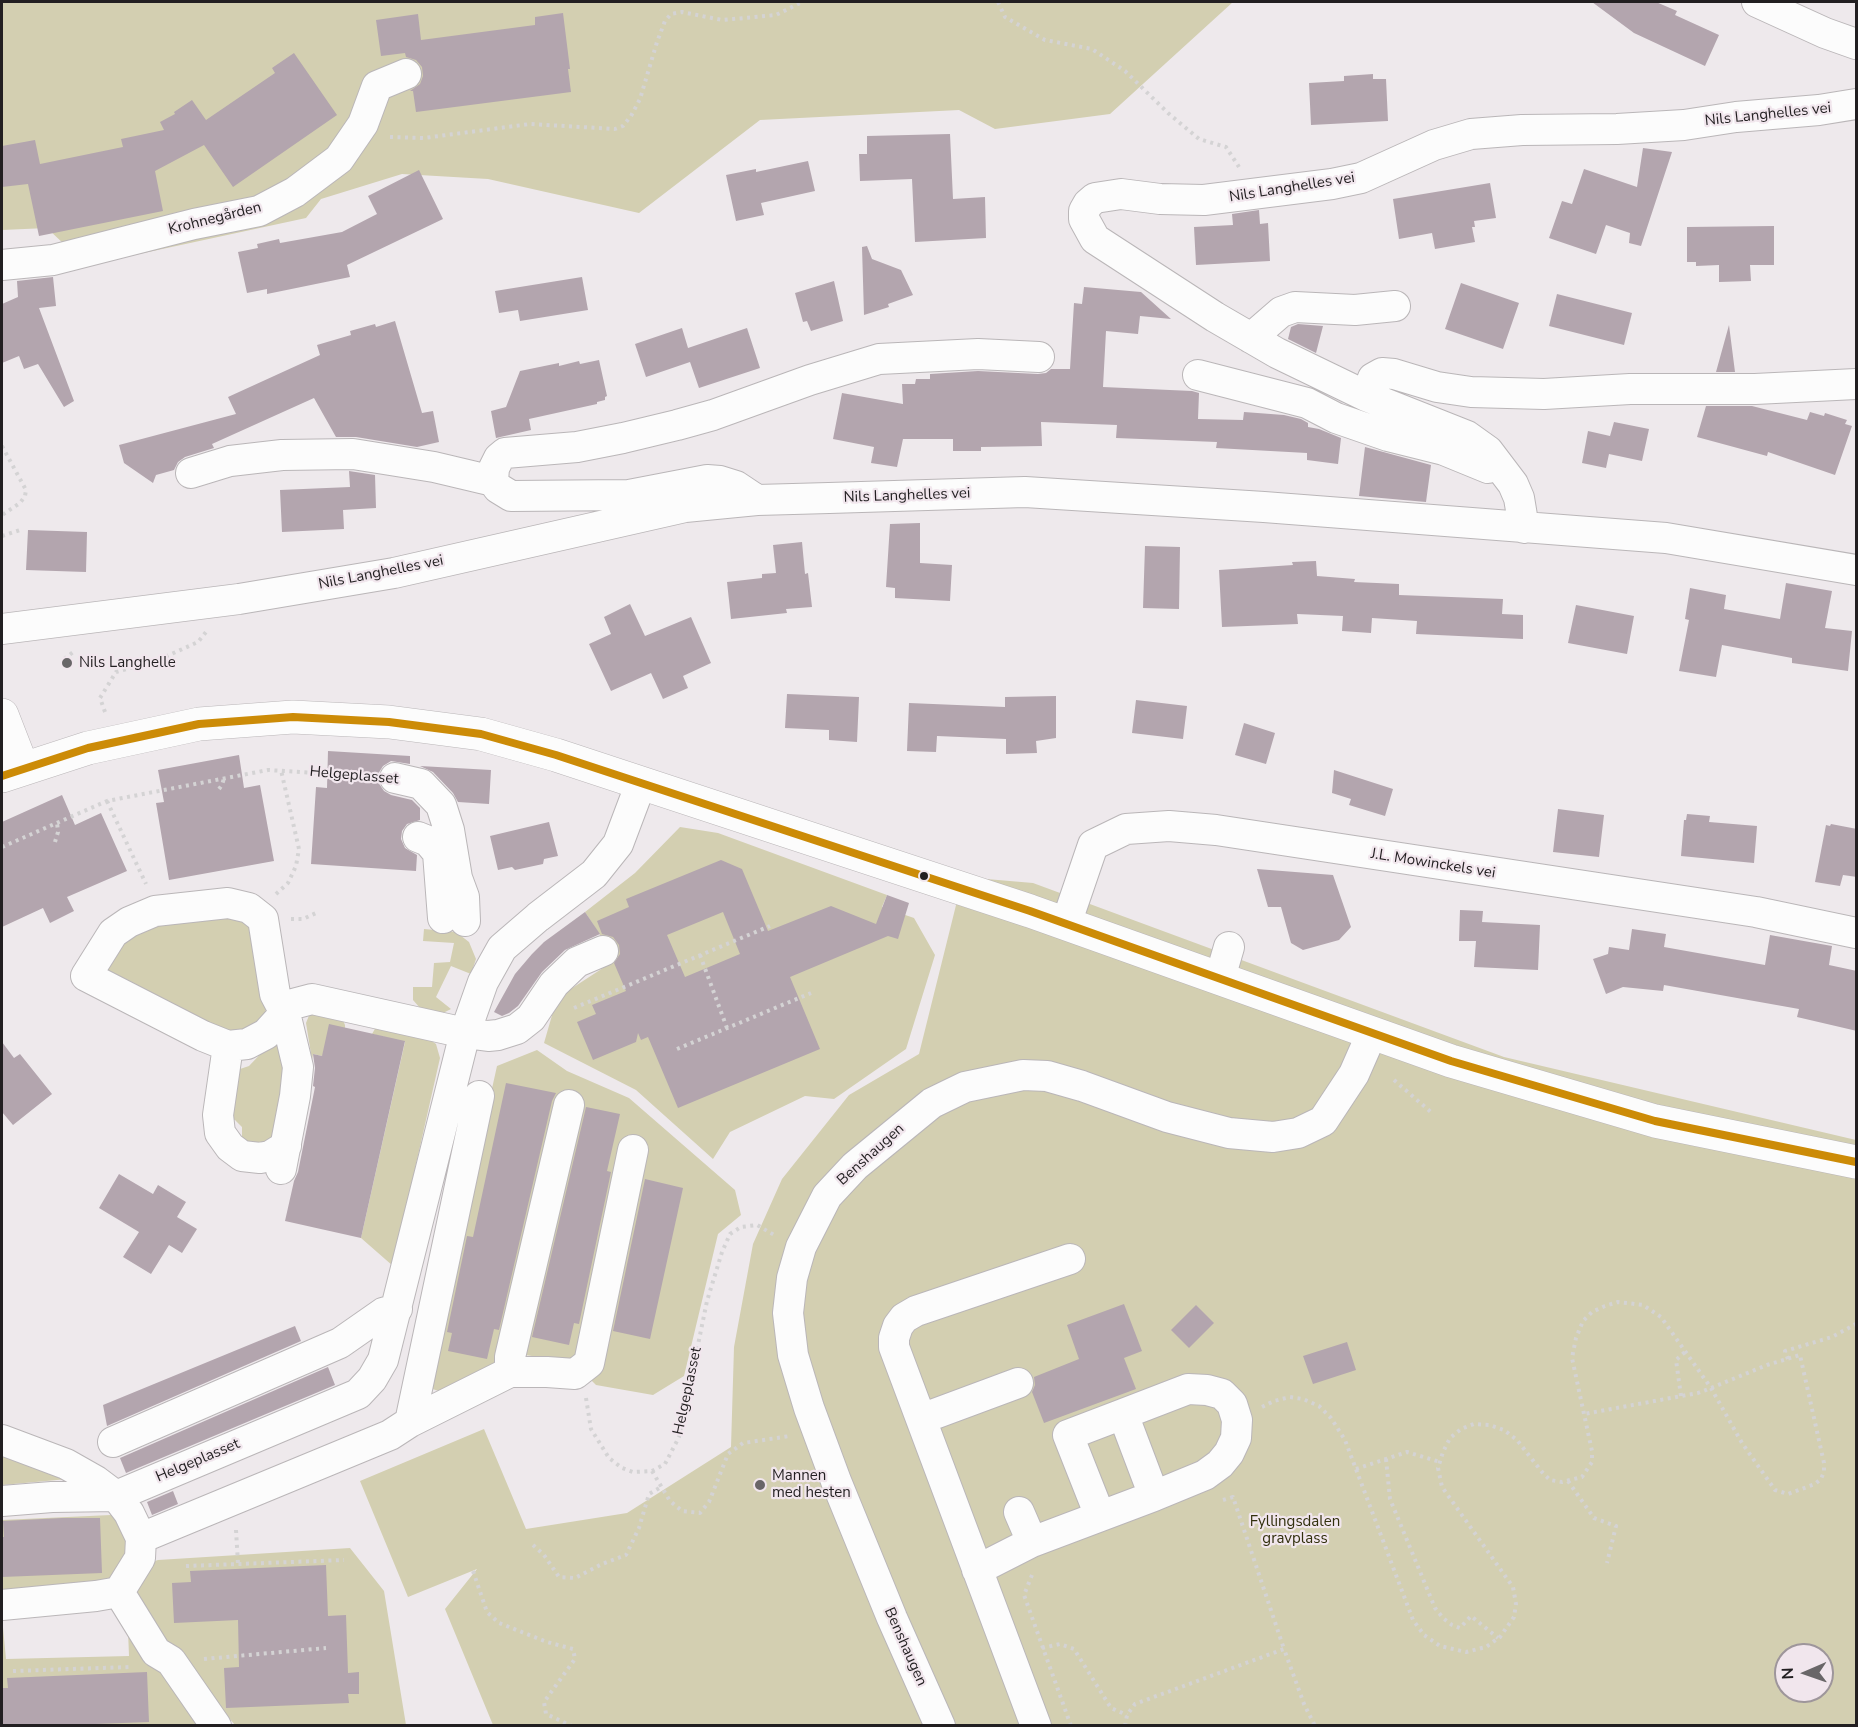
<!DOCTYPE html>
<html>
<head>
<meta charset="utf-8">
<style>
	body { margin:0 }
	#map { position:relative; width:1858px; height:1727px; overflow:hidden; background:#eee9ec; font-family:"Nunito Sans",sans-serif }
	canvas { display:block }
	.frame { position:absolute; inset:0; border:3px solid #221f21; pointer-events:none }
	.north { position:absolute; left:1774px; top:1643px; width:60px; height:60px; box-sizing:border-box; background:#f1e6ed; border:2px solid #9e969b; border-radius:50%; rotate:268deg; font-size:16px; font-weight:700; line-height:24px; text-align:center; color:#221f21 }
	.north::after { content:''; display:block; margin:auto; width:21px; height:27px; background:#696668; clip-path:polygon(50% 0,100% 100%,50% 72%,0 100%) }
</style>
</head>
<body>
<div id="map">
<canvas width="1858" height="1727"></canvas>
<div class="frame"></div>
<div class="north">N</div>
</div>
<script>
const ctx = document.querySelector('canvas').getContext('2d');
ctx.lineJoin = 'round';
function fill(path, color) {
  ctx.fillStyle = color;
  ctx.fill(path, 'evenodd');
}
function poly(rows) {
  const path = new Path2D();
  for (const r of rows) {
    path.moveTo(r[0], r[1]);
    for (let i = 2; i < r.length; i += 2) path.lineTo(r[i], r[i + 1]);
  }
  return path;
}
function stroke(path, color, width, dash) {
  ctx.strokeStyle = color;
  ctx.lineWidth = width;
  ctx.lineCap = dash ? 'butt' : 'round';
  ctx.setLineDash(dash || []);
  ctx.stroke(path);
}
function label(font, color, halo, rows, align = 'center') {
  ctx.font = font + ' "Nunito Sans",sans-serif';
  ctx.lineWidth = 4.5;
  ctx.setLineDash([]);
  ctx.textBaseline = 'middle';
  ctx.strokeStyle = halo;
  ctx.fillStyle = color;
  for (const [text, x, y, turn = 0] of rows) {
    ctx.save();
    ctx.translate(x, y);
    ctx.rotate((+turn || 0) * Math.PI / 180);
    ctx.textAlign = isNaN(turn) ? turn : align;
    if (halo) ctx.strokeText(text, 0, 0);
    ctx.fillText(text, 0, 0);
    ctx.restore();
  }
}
const green = poly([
	[2,2,1233,2,1110,114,995,129,959,110,760,120,639,213,488,179,402,174,321,199,306,218,102,262,85,264,47,228,2,230],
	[680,827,718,833,887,895,882,907,914,918,935,955,906,1049,834,1099,805,1096,730,1132,713,1159,636,1090,544,1043,557,998,606,966,600,935,585,912,635,873],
	[963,877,1033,883,1504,1057,1856,1140,1856,1725,493,1725,445,1609,477,1569,408,1597,360,1481,484,1429,526,1529,627,1513,731,1447,734,1347,753,1244,782,1179,849,1095,919,1054],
	[1786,1655,1822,1655,1822,1691,1786,1691],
	[248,916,266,1005,265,1019,225,1038,105,971,105,961,143,923],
	[424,929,456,932,469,942,476,959,471,974,451,966,436,997,451,1009,441,1014,420,1008,413,1000,413,987,432,987,434,963,450,962,454,943,423,941],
	[310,1013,342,1018,345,1025,345,1028,322,1056,313,1054,312,1060,306,1023],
	[376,1027,423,1035,436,1044,440,1058,393,1266,361,1238,405,1042,372,1034],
	[271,1043,282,1044,286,1054,282,1138,242,1149,242,1127,235,1120,224,1117,228,1073,249,1066],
	[537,1050,567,1071,629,1098,735,1190,741,1215,718,1234,684,1376,653,1395,596,1385,573,1362,525,1355,442,1392,426,1387,497,1066],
	[2,1452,79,1478,2,1485],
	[111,1515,124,1525,129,1546,123,1571,102,1589,2,1594,2,1520],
	[350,1548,384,1591,406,1725,235,1725,188,1671,147,1617,137,1590,143,1565,158,1560],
	[2,1617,6,1659,129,1656,128,1630,211,1725,2,1725]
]);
const building = poly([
	[1592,2,1656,2,1677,11,1675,15,1719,35,1705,66,1634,33],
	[563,13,570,69,568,69,571,92,416,112,413,91,410,91,420,84,423,76,422,67,416,60,406,57,405,53,381,56,376,20,418,14,421,40,535,25,535,17],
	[294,53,337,115,233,187,204,145,155,171,163,211,39,236,28,184,2,187,2,146,35,140,40,164,123,147,121,139,164,130,160,122,175,114,174,112,192,100,206,120,275,73,272,68],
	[1373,74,1373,79,1386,79,1388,121,1311,125,1309,83,1344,81,1344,76],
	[950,134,953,199,985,197,986,238,915,242,912,179,860,181,859,154,867,154,867,136],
	[1643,148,1672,152,1641,246,1629,243,1630,233,1606,225,1596,254,1549,238,1562,201,1572,204,1584,169,1637,187],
	[808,161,815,191,761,203,764,215,736,221,726,175,756,169,756,172],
	[419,170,443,219,347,265,350,277,267,294,267,289,247,293,238,252,258,248,257,244,279,239,280,243,342,232,377,214,368,196],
	[1490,183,1496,218,1474,221,1475,227,1472,227,1475,242,1435,249,1432,233,1399,239,1393,199],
	[1259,210,1260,224,1268,223,1270,261,1196,265,1194,227,1233,225,1232,214],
	[1774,226,1774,265,1750,265,1751,281,1719,282,1719,265,1696,266,1696,262,1687,262,1687,227],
	[867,246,872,259,901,270,913,295,888,304,889,307,864,315,862,247],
	[53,277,56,306,39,308,74,401,64,407,38,364,24,369,19,356,2,363,2,304,18,297,17,281],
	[582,277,588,310,520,321,518,310,499,313,495,291],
	[834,281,843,321,811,331,807,321,803,322,795,293],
	[1461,283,1519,303,1503,349,1445,329],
	[1084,287,1141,292,1171,319,1140,316,1138,334,1106,331,1103,387,1192,391,1199,393,1198,419,1243,420,1244,412,1284,415,1301,419,1308,423,1308,427,1319,429,1341,438,1338,464,1307,460,1307,453,1216,448,1217,442,1116,438,1117,425,1041,422,1042,446,981,447,981,451,953,451,953,439,903,439,897,467,871,463,874,447,833,439,842,393,903,404,902,384,915,384,916,379,930,379,930,374,978,371,1038,374,1046,373,1051,369,1070,369,1074,303,1082,304],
	[1557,294,1632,313,1624,345,1549,326],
	[395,321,422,413,433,411,439,442,417,447,356,437,336,437,314,398,212,444,214,448,185,457,178,462,174,470,156,475,153,483,124,463,119,445,236,414,228,397,320,355,317,345,351,335,350,331,375,324,376,327],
	[1298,324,1323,326,1316,353,1288,339,1291,327],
	[1729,325,1735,372,1716,372],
	[682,328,688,348,747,328,760,368,699,388,690,362,646,377,635,344],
	[599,360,607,396,605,397,605,400,597,402,597,404,529,419,531,430,496,438,491,411,506,407,520,371,559,363,559,366,579,361,580,364],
	[1706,406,1752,406,1807,420,1810,412,1824,416,1825,413,1847,420,1845,424,1852,426,1835,475,1768,452,1767,456,1697,437],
	[1614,422,1649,429,1642,461,1609,454,1606,468,1582,463,1588,431,1610,436],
	[1365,447,1431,465,1426,502,1359,496],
	[349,471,375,475,376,508,343,510,344,529,282,532,280,490,350,487],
	[920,523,920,563,952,565,950,601,895,598,895,588,886,587,890,524],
	[28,530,87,532,86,572,26,570],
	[802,542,805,574,808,573,812,607,786,609,787,613,731,619,727,582,762,578,762,574,776,573,773,545],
	[1145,546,1180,547,1179,609,1143,608],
	[1316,561,1317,576,1355,579,1354,582,1399,584,1399,595,1503,599,1502,614,1523,615,1523,639,1416,634,1417,621,1372,618,1371,633,1342,631,1343,616,1297,614,1298,624,1222,627,1219,570,1293,565,1292,562],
	[1786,583,1832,591,1825,628,1852,631,1848,671,1792,663,1792,658,1722,645,1716,677,1679,671,1689,620,1685,619,1690,588,1726,595,1724,609,1780,619],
	[630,604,645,636,691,617,711,663,683,676,688,688,663,699,651,673,611,691,589,644,611,634,604,617],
	[1576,605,1634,616,1627,654,1568,643],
	[787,694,859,697,857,742,829,740,829,730,785,728],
	[1056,696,1056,738,1036,741,1037,753,1006,754,1006,739,937,736,936,752,907,751,909,703,1005,707,1005,697],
	[1136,700,1187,706,1183,739,1132,733],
	[1244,723,1275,733,1266,764,1235,755],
	[328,751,410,756,410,764,391,761,383,766,378,774,378,782,384,791,391,795,412,800,420,808,420,820,407,824,402,831,401,839,405,848,417,855,416,871,311,864,316,787,327,788],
	[239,755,244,788,260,785,274,861,169,880,156,803,164,802,158,770],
	[420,766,491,770,489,804,458,802,453,793,433,772],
	[1334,770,1393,789,1385,816,1349,805,1351,799,1332,793],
	[62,795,75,825,101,813,127,871,67,897,74,911,50,923,43,908,2,927,2,822],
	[1558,809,1604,815,1599,857,1553,852],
	[1687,814,1710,816,1709,822,1757,826,1754,863,1681,856,1684,820,1686,820],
	[549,822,558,856,544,859,543,864,515,870,512,867,498,870,490,836],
	[1831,824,1857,829,1857,877,1843,875,1840,886,1815,882,1826,825,1830,826],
	[721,860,742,869,768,931,831,906,876,924,887,895,909,903,898,939,888,936,790,977,820,1049,678,1108,648,1037,641,1040,638,1033,636,1042,593,1060,577,1022,596,1014,592,1005,626,991,614,963,620,954,619,945,613,937,602,934,597,921,629,907,626,899],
	[723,912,740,954,685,977,667,935],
	[1257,869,1333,875,1351,927,1339,940,1303,950,1291,943,1281,907,1268,907],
	[1460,910,1483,911,1482,922,1540,925,1538,970,1474,967,1476,941,1459,941],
	[585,912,600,934,565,950,542,972,518,1006,509,1013,502,1016,494,1012,515,974,532,954,544,942],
	[1632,929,1666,934,1664,947,1765,965,1770,935,1832,946,1829,965,1857,971,1857,1031,1797,1017,1799,1009,1664,985,1663,991,1623,987,1606,994,1593,959,1608,954,1609,947,1629,950],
	[329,1024,405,1041,361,1238,285,1221,294,1181,298,1172,315,1087,313,1086,315,1068,313,1054,322,1056],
	[2,1042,14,1058,20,1054,52,1094,13,1125,2,1112],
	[506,1083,556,1093,552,1101,499,1330,494,1329,487,1359,448,1351,452,1333,447,1332,467,1236,473,1237],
	[586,1107,620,1114,607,1171,611,1172,579,1324,574,1323,569,1345,532,1337],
	[119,1174,153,1194,158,1185,186,1202,177,1217,197,1229,182,1253,169,1245,151,1274,123,1257,139,1232,99,1208],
	[645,1179,683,1188,650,1339,613,1331],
	[1124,1304,1142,1351,1124,1358,1136,1389,1044,1423,1032,1392,1035,1385,1034,1377,1079,1359,1067,1325],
	[1196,1305,1214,1323,1189,1348,1171,1330],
	[295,1326,301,1341,107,1426,103,1405],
	[1347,1342,1356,1370,1313,1384,1303,1356],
	[328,1367,335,1385,126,1473,120,1458],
	[173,1491,178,1504,152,1515,147,1502],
	[62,1518,100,1518,102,1573,2,1577,2,1537,4,1537,3,1521],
	[326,1565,328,1616,346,1615,348,1673,359,1672,359,1694,348,1694,349,1703,226,1708,224,1668,239,1667,238,1620,174,1623,172,1583,191,1582,190,1571],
	[147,1672,149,1722,69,1725,2,1725,2,1688,8,1688,7,1678]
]);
const path = poly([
	[998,2,1005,17,1045,40,1092,49,1125,71,1168,113,1199,139,1226,147,1239,167],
	[390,137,424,138,530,124,615,129,623,126,631,116,640,99,657,42,665,21,671,14,682,12,722,20,745,18,776,15,802,2],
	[2,446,26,490,25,496,20,503,2,515],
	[2,536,23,529],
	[64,659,76,650],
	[105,712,100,698,116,672,156,661,198,642,206,632],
	[219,789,222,785,224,778],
	[107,801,146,884],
	[55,842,58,832,57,822],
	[2,847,107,801,268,770,367,776],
	[276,894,288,883,296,866,299,849,281,770],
	[291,919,303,919,316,913],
	[700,955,727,1028],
	[574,1008,770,926],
	[677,1049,811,993],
	[1394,1080,1432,1113],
	[1788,1359,1785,1351,1832,1337,1856,1324],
	[1681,1396,1676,1360,1685,1352],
	[586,1398,591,1429,609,1458,622,1468,633,1472,652,1471,665,1464,679,1437,707,1301,722,1252,730,1234,741,1227,757,1225,776,1236],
	[1262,1407,1274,1401,1290,1397,1303,1399,1319,1406,1331,1418,1345,1440,1413,1620,1424,1635,1440,1646,1466,1652,1486,1647,1500,1637,1514,1617,1516,1604,1513,1587,1442,1487,1438,1468,1443,1452,1450,1438,1461,1429,1474,1424,1490,1425,1504,1430,1517,1440,1542,1472,1550,1480,1562,1482,1582,1477,1592,1462,1592,1451,1584,1414,1572,1358,1576,1338,1583,1321,1592,1312,1605,1306,1618,1302,1643,1305,1661,1317,1711,1388,1742,1443,1775,1490,1788,1494,1815,1484,1821,1479,1824,1472,1824,1463,1800,1355,1767,1365,1711,1388,1698,1393,1584,1414],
	[1386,1459,1390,1499,1435,1608,1443,1618,1452,1625,1460,1628,1471,1616,1498,1638],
	[1356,1469,1407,1452,1440,1462],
	[652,1471,670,1501,682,1511,700,1513,709,1502,728,1454,743,1443,790,1436],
	[1568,1481,1594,1518,1616,1526,1607,1563],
	[1223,1500,1233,1497,1284,1649],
	[236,1530,238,1564],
	[533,1545,544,1555,559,1577,575,1578,602,1564,626,1555,639,1528,649,1494,661,1487],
	[186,1566,344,1560],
	[473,1571,487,1612,499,1623,547,1642,573,1649,575,1659,544,1702,546,1714,572,1726],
	[1032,1575,1024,1595,1071,1726],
	[1042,1648,1060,1644,1074,1649,1111,1708,1127,1715],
	[204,1659,326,1648],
	[13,1671,130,1667],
	[1125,1726,1127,1715,1135,1704,1284,1649,1304,1704,1315,1726]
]);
const minor = poly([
	[1757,2,1825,33,1856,44],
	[2,265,53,260,194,224,259,211,295,192,339,159,363,124,377,86,406,74],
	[1251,338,1281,312,1295,307,1355,310,1395,306],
	[1198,375,1307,403,1336,418,1388,436,1444,450,1488,468,1497,463],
	[1366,396,1373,378,1382,373,1394,374,1437,387,1471,392,1544,394,1630,389,1755,389,1856,384],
	[191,473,230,461,282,455,353,454,434,467,493,481],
	[757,500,736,486,720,481,707,480,629,495,511,496,498,488,493,481,494,468,499,458,505,453,577,447,623,438,677,425,713,415,810,380,879,359,978,354,1039,357],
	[1524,528,1519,498,1513,484,1488,451,1467,436,1366,396,1277,353,1215,317,1095,239,1084,219,1084,211,1088,204,1095,198,1121,194,1160,199,1204,200,1332,184,1361,178,1434,145,1471,134,1522,130,1617,129,1684,125,1736,117,1819,110,1856,104],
	[2,629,239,599,394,573,685,507,757,500,829,498,1025,492,1264,507,1666,538,1856,570],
	[395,778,421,784,441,805,449,830,457,878,464,897,465,921],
	[418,837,428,841,438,853,443,918],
	[1066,924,1093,845,1126,829,1169,826,1216,830,1756,912,1856,933],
	[1220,978,1229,947],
	[228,1046,218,1115,220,1133,230,1147,242,1156,260,1158,270,1156,286,1146],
	[281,1169,295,1096,298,1067,285,1013,275,994,263,919,249,908,228,903,155,911,129,922,113,933,86,976,203,1036,228,1046,247,1044,266,1034,285,1013,293,1004,312,999,465,1033,488,1036,498,1035,517,1029,531,1018,554,984,577,962,603,951],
	[510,1372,510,1357,569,1105],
	[921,1419,1018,1383],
	[410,1422,479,1096],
	[2,1440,66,1464,96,1481,116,1496,129,1513,141,1538,140,1558,119,1592,96,1596,2,1605],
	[113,1442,340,1343,383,1313,397,1309],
	[2,1501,52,1497,116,1496,358,1394,372,1379,383,1360,465,1033,483,982,502,948,538,917,594,874,618,844,641,783],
	[1019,1512,1032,1542],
	[1100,1516,1068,1435,1123,1414],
	[141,1538,390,1435,410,1422,510,1372,547,1372,575,1374,589,1363,633,1150],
	[977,1570,1032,1542,1154,1496,1205,1475,1220,1464,1229,1453,1236,1438,1237,1420,1232,1404,1222,1394,1207,1390,1188,1389,1123,1414,1154,1496],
	[119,1592,156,1652,171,1661,216,1726],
	[940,1726,892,1618,836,1481,809,1408,793,1355,788,1313,792,1278,801,1247,827,1196,855,1166,932,1103,965,1087,1023,1075,1047,1076,1082,1086,1167,1117,1229,1133,1273,1137,1298,1133,1323,1121,1354,1074,1372,1033],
	[1036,1726,894,1347,894,1338,898,1326,904,1318,916,1311,1070,1259]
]);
const major = poly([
	[2,715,23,769],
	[2,776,88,748,199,724,293,717,389,722,481,734,556,755,641,783,1030,911,1451,1061,1655,1121,1856,1162]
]);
const bus1 = poly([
	[2,776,88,748,199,724,293,717,389,722,481,734,556,755,641,783,1030,911,1451,1061,1655,1121,1856,1162]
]);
const markers = [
	[67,663,6,"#696668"],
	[924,876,5,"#221f21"],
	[760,1485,6,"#696668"]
];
const streetNames = [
	["Nils Langhelles vei",1768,115,-6],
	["Nils Langhelles vei",1292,188,-9],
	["Krohnegården",215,219,-14],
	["Nils Langhelles vei",907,496,-2],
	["Nils Langhelles vei",381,573,-11],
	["Helgeplasset",354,776,5],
	["J.L. Mowinckels vei",1433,864,9],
	["Benshaugen",871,1155,-42],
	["Helgeplasset",688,1391,-78],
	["Helgeplasset",198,1461,-23],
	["Benshaugen",905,1647,66]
];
const poiNames = [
	["Nils Langhelle",79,663],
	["Mannen",772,1476],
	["med hesten",772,1493]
];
const parkNames = [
	["Fyllingsdalen",1295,1522],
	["gravplass",1295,1539]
];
fill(green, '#d3cfb1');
fill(building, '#b3a5ae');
stroke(minor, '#bab6b8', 32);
stroke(major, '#bab6b8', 34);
stroke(path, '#d4d3d4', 4, [3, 4.5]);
stroke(minor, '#fcfcfc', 30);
stroke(major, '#fcfcfc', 33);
stroke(bus1, '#cc8b07', 8);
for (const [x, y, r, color] of markers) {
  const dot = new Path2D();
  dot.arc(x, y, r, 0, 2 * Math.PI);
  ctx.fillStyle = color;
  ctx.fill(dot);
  stroke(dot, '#f1e6ed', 2);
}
label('15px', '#221f21', '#f1e6ed', streetNames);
label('15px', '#221f21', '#f1e6ed', poiNames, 'left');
label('15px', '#32300d', '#f1e6ed', parkNames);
</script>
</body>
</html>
